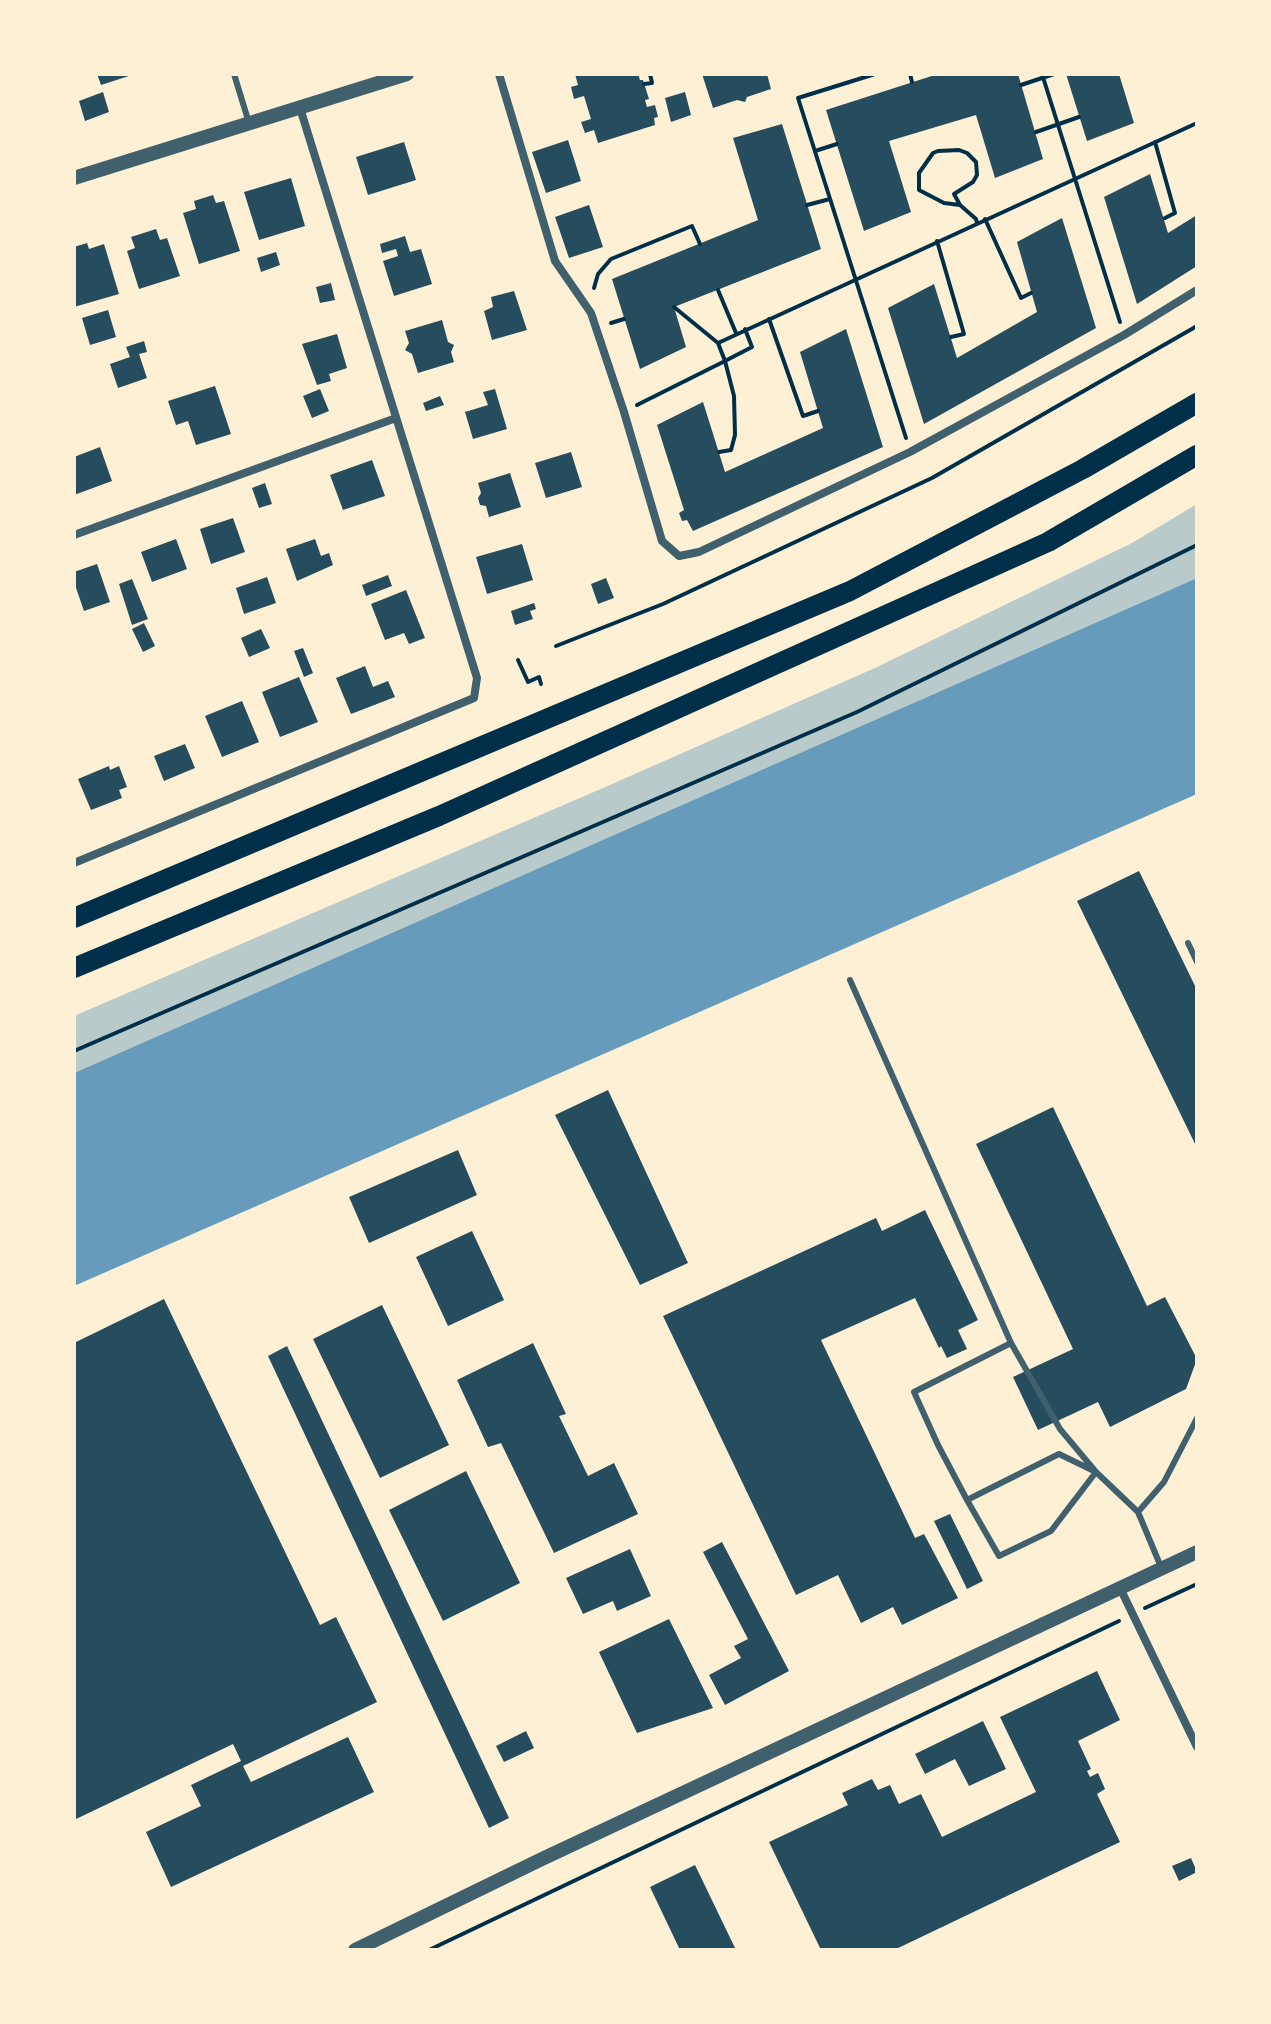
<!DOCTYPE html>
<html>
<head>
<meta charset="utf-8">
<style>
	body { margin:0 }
	#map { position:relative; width:1271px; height:2024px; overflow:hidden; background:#fdf0d5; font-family:"Work Sans",sans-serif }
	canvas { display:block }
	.frame { position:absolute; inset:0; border:76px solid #fdf0d5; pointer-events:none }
</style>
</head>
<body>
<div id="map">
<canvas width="1271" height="2024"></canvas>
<div class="frame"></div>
</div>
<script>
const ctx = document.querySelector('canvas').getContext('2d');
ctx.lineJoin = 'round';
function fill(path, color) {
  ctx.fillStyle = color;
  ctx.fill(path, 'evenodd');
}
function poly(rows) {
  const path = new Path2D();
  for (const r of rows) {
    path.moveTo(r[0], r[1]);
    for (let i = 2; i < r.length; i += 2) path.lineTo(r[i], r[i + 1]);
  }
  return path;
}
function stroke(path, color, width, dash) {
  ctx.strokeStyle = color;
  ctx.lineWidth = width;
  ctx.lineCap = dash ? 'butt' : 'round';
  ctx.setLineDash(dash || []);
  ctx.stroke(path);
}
const green = poly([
	[1197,504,1197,578,74,1073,74,1016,603,788,875,668,1132,543]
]);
const water = poly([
	[1197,578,1197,794,74,1286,74,1073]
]);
const building = poly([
	[97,74,132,74,132,75,101,85],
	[575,74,638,74,640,80,643,80,649,99,645,100,647,107,655,105,658,117,654,118,655,125,598,143,594,130,585,133,581,122,591,119,584,96,574,99,571,87,578,85],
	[702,74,767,74,771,89,747,97,745,102,737,100,713,108],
	[938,74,1018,74,1043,159,995,178,976,115,889,141,911,212,864,231,826,110],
	[1066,74,1119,74,1134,123,1087,141],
	[103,92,109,112,85,121,79,101],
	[685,92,691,115,671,122,665,98],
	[782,124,821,249,674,307,686,347,640,369,612,279,758,220,733,138],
	[568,140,581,181,546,193,532,152],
	[404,142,416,180,368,195,356,157],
	[1150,174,1168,233,1197,215,1197,266,1137,304,1104,197],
	[291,178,305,226,259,240,244,192],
	[213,195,216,203,224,201,240,251,199,264,183,213,196,209,194,201],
	[589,205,603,247,569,258,555,217],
	[1062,218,1096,328,924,424,888,308,934,284,957,358,1037,312,1017,242],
	[156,229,160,240,167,238,180,276,139,289,127,251,135,248,131,237],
	[405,236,410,252,421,249,432,284,394,296,383,261,398,256,396,249,382,253,380,244],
	[87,243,89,249,104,244,119,294,74,307,74,247],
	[276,252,280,265,261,272,257,258],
	[331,283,335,300,320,303,316,287],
	[514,291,527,330,492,340,484,311,493,307,491,297],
	[108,310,116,337,90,345,82,318],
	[442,320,448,342,454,345,451,352,454,362,418,373,412,354,405,350,409,343,405,331],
	[846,329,883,447,693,531,687,520,682,521,679,513,684,510,657,425,703,402,725,472,823,428,800,352],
	[337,334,347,368,329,374,331,381,317,385,302,344],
	[144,341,147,352,139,354,147,378,118,388,110,364,130,357,126,347],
	[215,386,231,434,196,445,188,421,176,425,168,401],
	[320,389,329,411,312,418,303,396],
	[495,389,507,429,473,439,465,412,488,405,483,392],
	[440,396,444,405,426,411,423,403],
	[100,447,112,481,74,495,74,457],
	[571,452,582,487,546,498,535,463],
	[372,460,385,496,343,510,330,475],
	[510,473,521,507,489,517,486,506,480,505,478,498,481,493,478,483],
	[265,483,272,504,259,508,252,488],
	[233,518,245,552,211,564,200,529],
	[176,539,187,569,152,582,141,552],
	[315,539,321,556,329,553,333,565,297,581,286,549],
	[522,544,533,580,487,594,476,557],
	[97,564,110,602,84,611,74,582,74,572],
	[388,575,392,586,366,596,362,585],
	[267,577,276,603,244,614,236,588],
	[606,578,614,598,598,604,591,584],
	[132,579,148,619,132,625,119,584],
	[406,590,425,638,409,644,404,633,385,640,371,604],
	[534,603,536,609,530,611,533,619,515,625,511,611],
	[144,623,155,646,143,652,132,629],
	[261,629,270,648,249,657,241,638],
	[303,648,313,673,304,677,294,651],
	[365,666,373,687,388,681,395,697,351,714,336,678],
	[299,677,318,722,280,737,262,692],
	[242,701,259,742,222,757,205,716],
	[185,744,195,768,164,781,154,756],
	[109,766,110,770,119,766,127,787,119,790,122,798,91,810,78,779],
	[1139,871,1197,990,1197,1148,1077,901],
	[608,1090,688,1263,640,1285,555,1115],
	[1053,1107,1147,1306,1165,1297,1197,1359,1186,1389,1110,1427,1098,1402,1038,1430,1013,1377,1073,1349,976,1144],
	[458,1150,477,1195,369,1243,349,1197],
	[925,1210,978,1320,958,1330,967,1349,947,1358,941,1346,939,1348,915,1298,821,1340,915,1538,924,1534,958,1598,902,1625,893,1607,861,1623,838,1575,796,1595,663,1316,876,1218,882,1231],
	[472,1231,504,1300,448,1326,416,1257],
	[164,1299,320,1625,336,1617,377,1702,243,1766,251,1782,348,1737,374,1792,171,1887,146,1832,201,1806,191,1785,241,1761,233,1744,74,1820,74,1343],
	[382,1305,449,1445,380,1478,313,1339],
	[533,1343,566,1414,559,1416,588,1476,614,1463,638,1514,554,1553,501,1443,488,1447,457,1380],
	[287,1346,509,1818,489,1828,268,1356],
	[466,1471,520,1583,443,1621,389,1510],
	[950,1514,983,1581,967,1589,934,1521],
	[722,1542,789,1671,725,1705,709,1675,741,1658,734,1646,748,1639,703,1552],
	[630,1549,651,1596,617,1611,613,1601,583,1614,566,1578],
	[669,1619,713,1708,637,1733,599,1652],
	[1097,1671,1120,1720,1078,1741,1091,1769,1087,1771,1090,1777,1098,1773,1105,1789,1097,1794,1120,1842,894,1950,821,1950,769,1842,848,1805,842,1793,872,1779,878,1790,890,1785,899,1804,921,1794,942,1837,1036,1792,1000,1717],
	[983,1721,1006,1769,969,1786,955,1759,925,1774,915,1754],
	[526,1731,534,1748,504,1762,496,1746],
	[1191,1858,1197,1872,1179,1881,1172,1866],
	[695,1865,736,1950,680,1950,650,1887]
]);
const path = poly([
	[875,74,798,98,906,438],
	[910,74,912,82],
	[1042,74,1120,322],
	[644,84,652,83,650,74],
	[1021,85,1054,74],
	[1036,132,1079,117],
	[1155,142,1175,213,1165,218],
	[815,151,837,144],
	[807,205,830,199],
	[960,205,944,203,919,190,919,173,933,153,938,151,959,150,967,153,976,162,977,175,973,182,954,194,960,205,976,219,977,223],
	[985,219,1021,298,1031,293],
	[937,241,964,334,951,337],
	[594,288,598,274,611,259,692,226,700,244],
	[718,290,736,333],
	[674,307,718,343],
	[769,319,803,416,818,411],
	[611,323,624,319],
	[637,405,725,361,718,343,1197,123],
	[719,452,731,450,735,435,734,396,725,361,752,347,745,329],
	[556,646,663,604,932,478,1197,326],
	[518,660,528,682,539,677,541,684],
	[74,1051,857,712,1197,545],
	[1145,1608,1197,1584],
	[429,1950,1119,1621]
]);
const service = poly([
	[234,74,249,123],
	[1188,943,1197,962],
	[850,980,1011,1343,1060,1429,1096,1472,1138,1512,1161,1567],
	[967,1500,1059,1454,1096,1472,1051,1531,999,1556,967,1500,938,1445,914,1392,1011,1343],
	[1138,1512,1164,1482,1197,1418]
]);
const minor = poly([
	[499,74,555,261,591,313,624,412,662,541,679,556,699,552,910,452,1124,335,1197,290],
	[74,535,396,418],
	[74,863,474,698,477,678,300,108],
	[1121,1590,1197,1747]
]);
const tertiary = poly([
	[74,178,407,74],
	[355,1950,544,1858,1197,1552]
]);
const motorway = poly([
	[74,918,850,591,1083,469,1197,403],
	[74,968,439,816,1048,542,1197,455]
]);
fill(green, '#b9caca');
fill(water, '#669bbc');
fill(building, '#264d5e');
stroke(path, '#003049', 4);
stroke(service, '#3f606c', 6);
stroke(minor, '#3f606c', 8);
stroke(tertiary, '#3f606c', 14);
stroke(motorway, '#003049', 20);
</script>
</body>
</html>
